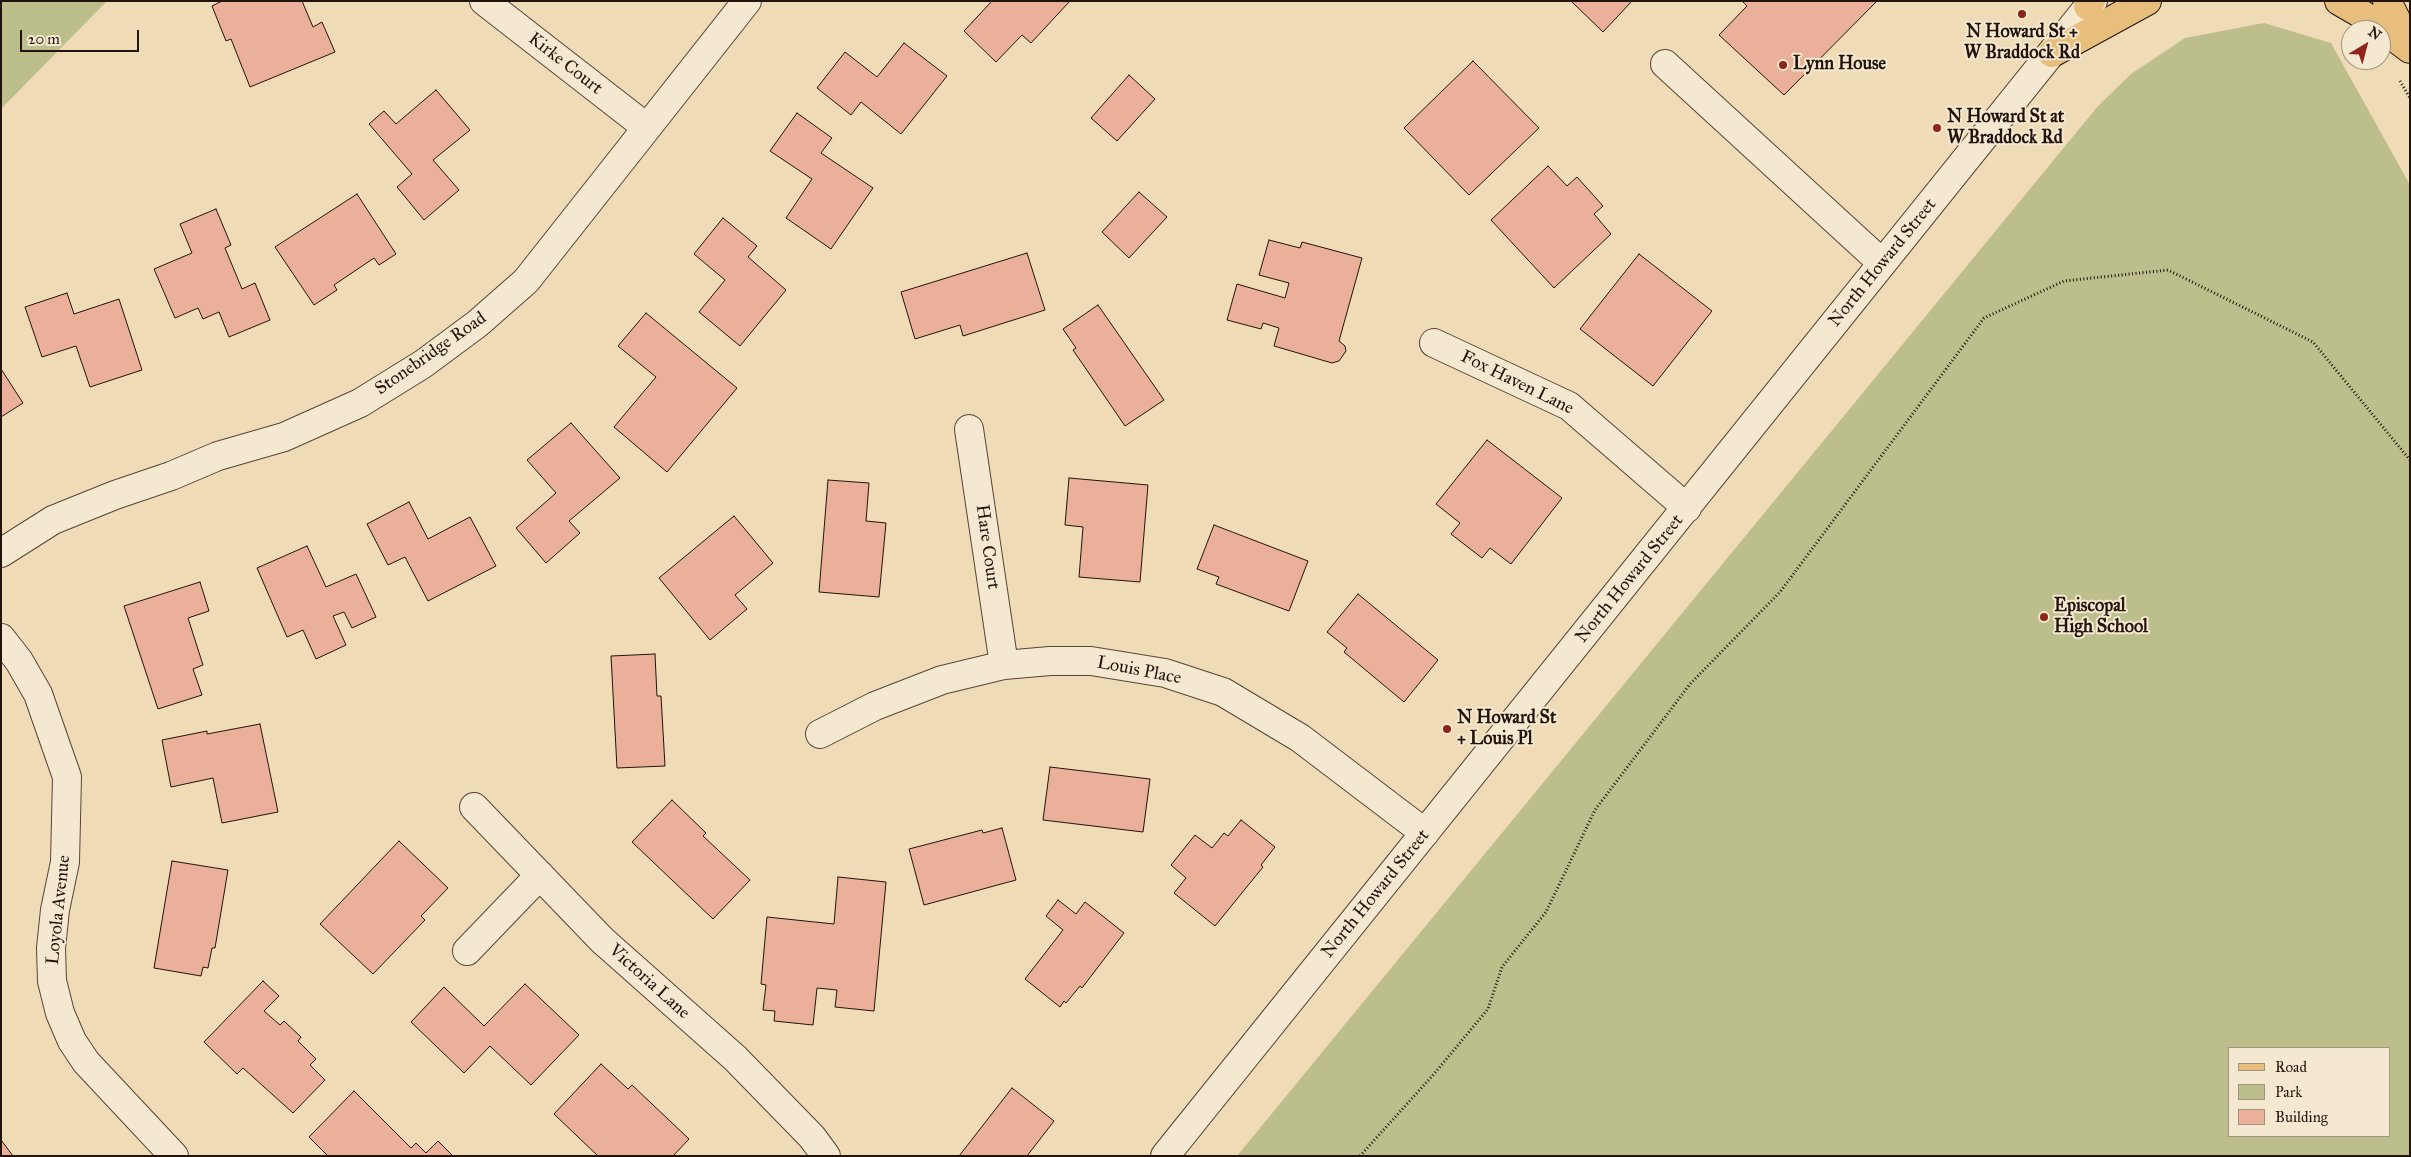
<!DOCTYPE html>
<html>
<head>
<meta charset="utf-8">
<style>
	body { margin:0 }
	#map { position:relative; width:2411px; height:1157px; overflow:hidden; background:#f0dbb7; font-family:"IM FELL Great Primer",serif }
	canvas { display:block }
	.frame { position:absolute; inset:0; border:2px solid #22130d; pointer-events:none }
	.legend { position:absolute; left:2228px; top:1047px; width:162px; height:90px; box-sizing:border-box; background:#f5e8d0; border:1px solid #a19382; margin:0; padding:6px 9px; list-style:none; font-size:15px; color:#22130d }
	.legend li { display:flex; align-items:center; gap:10px; height:25px }
	.legend b { width:25px; border:1px solid #a19382 }
	.north { position:absolute; left:2341px; top:20px; width:50px; height:50px; box-sizing:border-box; background:#f5e8d0; border:1px solid #a19382; border-radius:50%; rotate:37deg; font-size:14px; font-weight:700; line-height:20px; text-align:center; color:#22130d }
	.north::after { content:''; display:block; margin:auto; width:18px; height:22px; background:#8f2418; clip-path:polygon(50% 0,100% 100%,50% 72%,0 100%) }
	.scale { position:absolute; left:20px; top:30px; width:119px; height:22px; box-sizing:border-box; border:2px solid #22130d; border-top:0; padding-left:6px; font-size:15px; line-height:18px; white-space:nowrap; color:#22130d; -webkit-text-stroke:4px #f5e8d0; paint-order:stroke }
</style>
</head>
<body>
<div id="map">
<canvas width="2411" height="1157"></canvas>
<div class="frame"></div>
<ul class="legend">
<li><b style="height:6px;background:#e8be7c"></b>Road</li>
<li><b style="height:14px;background:#bcbf8c"></b>Park</li>
<li><b style="height:14px;background:#ebb09a"></b>Building</li>
</ul>
<div class="north">N</div>
<div class="scale">20 m</div>
</div>
<script>
const ctx = document.querySelector('canvas').getContext('2d');
ctx.lineJoin = 'round';
function fill(path, color) {
  ctx.fillStyle = color;
  ctx.fill(path, 'evenodd');
}
function poly(rows) {
  const path = new Path2D();
  for (const r of rows) {
    path.moveTo(r[0], r[1]);
    for (let i = 2; i < r.length; i += 2) path.lineTo(r[i], r[i + 1]);
  }
  return path;
}
function stroke(path, color, width, dash) {
  ctx.strokeStyle = color;
  ctx.lineWidth = width;
  ctx.lineCap = dash ? 'butt' : 'round';
  ctx.setLineDash(dash || []);
  ctx.stroke(path);
}
function label(font, color, halo, rows, align = 'center') {
  ctx.font = font + ' "IM FELL Great Primer",serif';
  ctx.lineWidth = 4;
  ctx.setLineDash([]);
  ctx.textBaseline = 'middle';
  ctx.strokeStyle = halo;
  ctx.fillStyle = color;
  for (const [text, x, y, turn = 0] of rows) {
    ctx.save();
    ctx.translate(x, y);
    ctx.rotate((+turn || 0) * Math.PI / 180);
    ctx.textAlign = isNaN(turn) ? turn : align;
    if (halo) ctx.strokeText(text, 0, 0);
    ctx.fillText(text, 0, 0);
    ctx.restore();
  }
}
const green = poly([
	[1,1,107,1,1,109],
	[2264,23,2331,43,2410,185,2410,1156,1237,1156,2098,106,2131,74,2185,38],
	[2230,1048,2390,1048,2390,1136,2230,1136]
]);
const building = poly([
	[222,1,302,1,313,27,322,22,335,52,250,87,231,39,226,41,212,6,222,1],
	[992,1,1070,1,1031,43,1022,35,996,62,964,31,992,1],
	[1571,1,1632,1,1603,32,1571,1],
	[1742,1,1877,1,1784,95,1719,35,1747,6,1742,1],
	[904,43,947,76,901,134,861,102,851,115,817,88,845,52,877,77,904,43],
	[1473,61,1539,128,1469,195,1404,128,1473,61],
	[1129,75,1155,99,1117,141,1091,118,1129,75],
	[436,90,470,130,433,160,459,190,424,220,397,187,412,174,369,124,384,111,396,124,436,90],
	[797,113,832,138,821,153,873,188,831,249,786,218,812,179,770,151,797,113],
	[1548,166,1567,186,1577,177,1603,206,1594,214,1611,234,1554,288,1491,220,1548,166],
	[1139,192,1167,217,1129,258,1102,232,1139,192],
	[357,194,396,254,379,265,374,258,334,285,337,290,314,305,275,247,357,194],
	[216,209,231,245,225,248,242,289,255,283,270,320,229,337,219,312,203,319,198,308,175,318,154,269,192,253,180,224,216,209],
	[723,218,757,246,748,257,786,290,740,346,699,312,725,280,694,254,723,218],
	[1269,240,1300,248,1302,242,1362,258,1339,341,1345,346,1346,351,1339,361,1332,363,1274,346,1279,328,1263,323,1261,329,1227,320,1237,284,1285,298,1289,283,1259,275,1269,240],
	[1027,253,1045,310,963,336,960,325,915,339,901,292,1027,253],
	[1639,254,1712,311,1653,386,1580,329,1639,254],
	[67,293,74,314,119,299,142,370,90,387,76,346,42,357,25,307,67,293],
	[1098,305,1164,400,1125,426,1073,350,1076,348,1063,329,1098,305],
	[646,313,737,388,667,472,614,427,656,377,618,346,646,313],
	[1,369,23,403,1,417,1,369],
	[571,423,620,478,569,521,580,533,546,563,516,528,556,493,527,460,571,423],
	[1487,440,1562,498,1511,564,1490,548,1482,558,1451,534,1460,523,1436,504,1487,440],
	[1069,478,1148,485,1140,582,1079,577,1083,527,1065,525,1069,478],
	[828,480,869,483,866,521,886,523,879,597,819,592,828,480],
	[409,502,428,539,470,517,496,566,428,601,405,557,388,565,367,524,409,502],
	[734,516,773,563,735,595,747,609,710,640,659,578,734,516],
	[1214,525,1308,561,1289,611,1216,584,1219,577,1197,569,1214,525],
	[307,546,326,587,356,574,376,617,352,628,344,612,333,616,346,645,316,659,303,630,287,637,257,568,307,546],
	[200,582,209,611,188,618,203,665,193,669,202,695,158,709,124,606,200,582],
	[1358,594,1438,660,1404,702,1344,652,1347,648,1327,632,1358,594],
	[655,654,657,696,661,696,665,766,617,768,611,656,655,654],
	[260,724,278,812,222,823,213,778,171,787,162,740,207,731,207,734,260,724],
	[1050,767,1150,779,1143,832,1043,820,1050,767],
	[672,800,706,833,703,836,750,880,713,919,632,842,672,800],
	[1241,820,1275,847,1261,865,1263,867,1215,926,1174,893,1186,878,1171,865,1195,835,1212,848,1224,833,1228,836,1241,820],
	[1002,828,1016,880,924,905,909,849,982,830,983,833,1002,828],
	[399,841,448,888,421,916,425,920,373,974,320,924,399,841],
	[172,861,228,870,215,948,212,948,208,968,203,967,201,976,154,968,172,861],
	[838,877,886,882,874,1011,835,1007,837,990,817,988,813,1025,774,1021,775,1011,763,1010,766,985,761,984,767,917,834,924,838,877],
	[1058,900,1076,914,1085,902,1124,933,1082,988,1080,986,1066,1003,1064,1001,1060,1007,1025,979,1063,930,1046,916,1058,900],
	[263,981,279,996,264,1011,280,1025,284,1021,301,1037,298,1041,316,1059,310,1065,325,1080,293,1113,243,1068,237,1074,204,1042,263,981],
	[525,984,579,1035,531,1085,490,1046,464,1073,411,1022,444,987,484,1026,525,984],
	[601,1064,628,1089,632,1085,689,1139,673,1156,598,1156,554,1114,601,1064],
	[1012,1088,1054,1121,1027,1156,959,1156,1012,1088],
	[354,1091,411,1148,416,1143,426,1153,438,1141,453,1156,328,1156,309,1137,354,1091],
	[1,1140,13,1156,1,1156,1,1140]
]);
const path = poly([
	[2400,81,2410,98],
	[1360,1156,1434,1074,1488,1009,1502,967,1546,912,1595,810,1690,684,1780,592,1984,318,2064,281,2168,270,2313,342,2410,460]
]);
const minor = poly([
	[484,1,646,127],
	[1665,64,1882,263],
	[1434,343,1569,406,1687,508],
	[969,429,1004,665],
	[1,553,53,520,115,495,171,476,218,456,284,437,360,403,423,364,477,324,526,281,747,1],
	[1,638,19,661,38,694,67,777,65,862,55,910,51,948,52,981,60,1013,72,1041,86,1062,174,1156],
	[820,734,875,706,942,680,1004,665,1050,661,1091,661,1165,673,1223,692,1300,738,1425,833],
	[474,807,602,940,735,1058,812,1137,826,1156],
	[467,951,540,875],
	[1165,1156,2093,1]
]);
const major = poly([
	[2339,1,2370,19,2410,49],
	[2387,1,2409,45],
	[2088,6,2091,1],
	[2052,53,2147,1]
]);
const markers = [
	[2022,14,5,"#8f2418"],
	[1783,65,5,"#8f2418"],
	[1937,128,5,"#8f2418"],
	[2044,617,5,"#8f2418"],
	[1447,729,5,"#8f2418"]
];
const poiNames = [
	["N Howard St +",2022,33,"center"],
	["W Braddock Rd",2022,54,"center"],
	["Lynn House",1793,65],
	["N Howard St at",1947,118],
	["W Braddock Rd",1947,139],
	["Episcopal",2054,607],
	["High School",2054,628],
	["N Howard St",1457,719],
	["+ Louis Pl",1457,740]
];
const streetNames = [
	["Kirke Court",565,64,38],
	["North Howard Street",1883,263,-51],
	["Stonebridge Road",431,354,-35],
	["Fox Haven Lane",1517,383,26],
	["Hare Court",987,547,82],
	["North Howard Street",1630,579,-51],
	["Louis Place",1139,671,11],
	["North Howard Street",1376,894,-51],
	["Loyola Avenue",59,910,-84],
	["Victoria Lane",649,982,42]
];
fill(green, '#bcbf8c');
fill(building, '#ebb09a');
stroke(building, '#22130d', 1);
stroke(minor, '#564538', 30);
stroke(major, '#22130d', 30);
stroke(path, '#22130d', 3, [1, 2.5]);
stroke(minor, '#f5e8d0', 28);
stroke(major, '#e8be7c', 28);
for (const [x, y, r, color] of markers) {
  const dot = new Path2D();
  dot.arc(x, y, r, 0, 2 * Math.PI);
  ctx.fillStyle = color;
  ctx.fill(dot);
  stroke(dot, '#f5e8d0', 2);
}
label('bold 18px', '#22130d', '#f5e8d0', poiNames, 'left');
label('18px', '#22130d', '#f5e8d0', streetNames);
</script>
</body>
</html>
